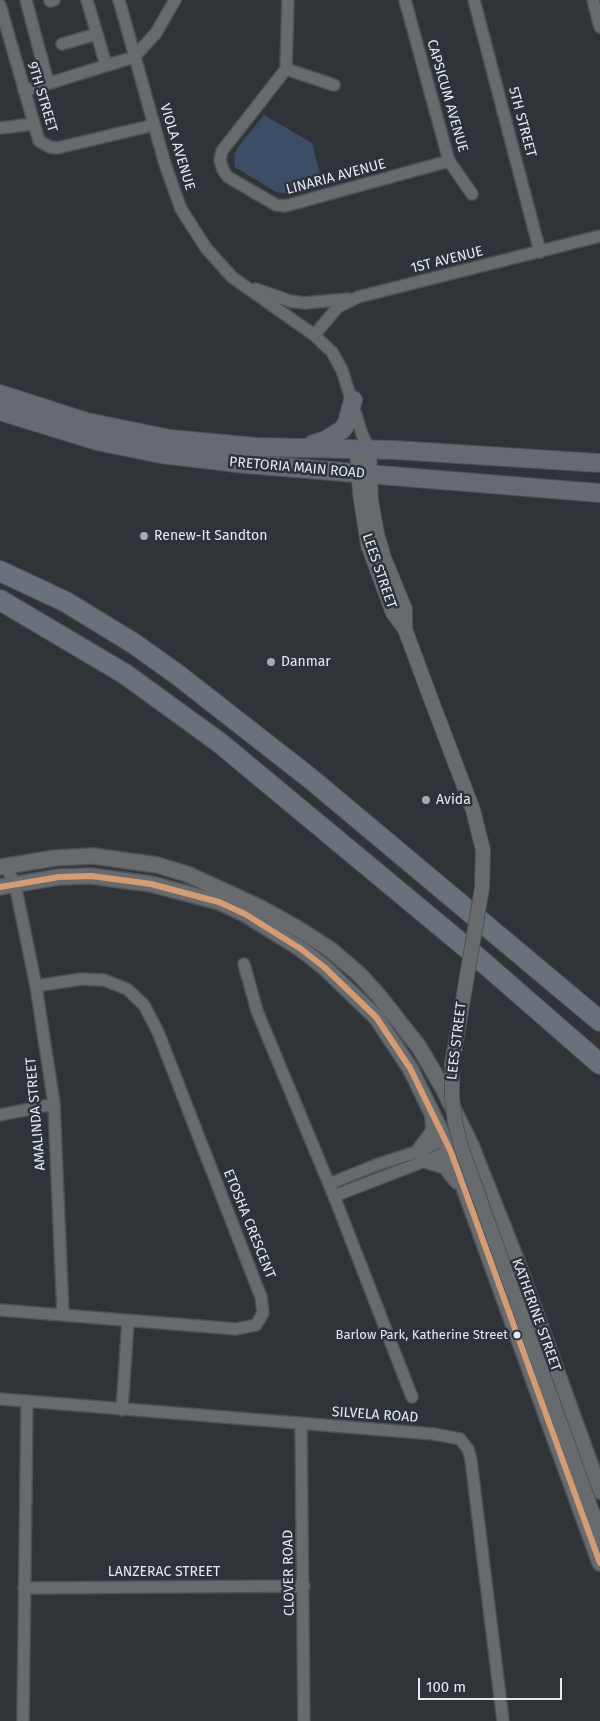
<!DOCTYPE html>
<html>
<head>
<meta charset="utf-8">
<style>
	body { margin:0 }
	#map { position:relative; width:600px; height:1721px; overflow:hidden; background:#303438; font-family:"Fira Sans",sans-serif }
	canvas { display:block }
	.scale { position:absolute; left:418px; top:1678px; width:144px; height:22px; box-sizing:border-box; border:2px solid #e6eaf0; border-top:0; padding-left:6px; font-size:15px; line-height:18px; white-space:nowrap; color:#e6eaf0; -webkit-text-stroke:4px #2d333c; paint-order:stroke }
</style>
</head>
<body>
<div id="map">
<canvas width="600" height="1721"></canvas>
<div class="scale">100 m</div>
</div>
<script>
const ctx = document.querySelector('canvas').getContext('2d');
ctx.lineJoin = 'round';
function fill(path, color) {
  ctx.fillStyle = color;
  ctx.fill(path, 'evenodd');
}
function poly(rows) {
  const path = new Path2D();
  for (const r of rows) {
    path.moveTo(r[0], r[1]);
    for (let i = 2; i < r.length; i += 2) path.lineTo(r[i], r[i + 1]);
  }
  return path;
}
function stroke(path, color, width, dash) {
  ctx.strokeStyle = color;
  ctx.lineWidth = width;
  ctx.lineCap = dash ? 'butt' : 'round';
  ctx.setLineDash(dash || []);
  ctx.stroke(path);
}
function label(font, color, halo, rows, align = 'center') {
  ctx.font = font + ' "Fira Sans",sans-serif';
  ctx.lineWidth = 5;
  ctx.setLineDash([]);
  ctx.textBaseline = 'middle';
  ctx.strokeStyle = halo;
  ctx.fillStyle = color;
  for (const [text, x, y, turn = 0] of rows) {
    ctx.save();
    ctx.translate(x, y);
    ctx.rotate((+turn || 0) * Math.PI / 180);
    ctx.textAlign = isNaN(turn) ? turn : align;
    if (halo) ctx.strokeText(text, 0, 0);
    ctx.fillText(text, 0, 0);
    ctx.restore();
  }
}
const green = poly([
	[264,115,312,143,323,186,294,195,276,192,235,167,234,155,238,147]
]);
const minor = poly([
	[26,0,48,83],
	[87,0,106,65],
	[119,0,165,164,181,209,206,248,232,277,314,335,332,352,342,370,362,434,369,450],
	[288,0,286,69,222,151,220,160,223,170,228,177,276,205,285,206,449,161],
	[405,0,449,161,472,194],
	[474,0,540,252],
	[593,0,600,27],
	[50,1,54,0],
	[0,5,39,141,50,147,57,148,154,125],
	[62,44,97,34],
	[286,69,334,85],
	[24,91,134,57,156,33,175,0],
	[0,128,33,124],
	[256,289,290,301,304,303,348,299],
	[314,335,338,307,358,297,600,236],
	[5,865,15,884,36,986,54,1104,63,1315],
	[244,964,257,1011,334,1196,412,1397],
	[0,1115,54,1104],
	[329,1184,376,1165,419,1151,451,1137],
	[334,1196,456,1149],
	[0,1310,236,1329,256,1325,263,1313,261,1297,158,1032,144,1005,127,989,104,980,81,979,36,986],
	[0,1399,434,1434,460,1439,468,1449,471,1460,503,1721],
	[122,1410,128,1321],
	[301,1424,304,1721],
	[24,1588,304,1586],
	[23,1721,27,1401]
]);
const tertiary = poly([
	[357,450,360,494,368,545,393,613,405,629,423,678],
	[369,450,371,501,377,534,384,558,405,609,405,629],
	[594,1517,600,1534]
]);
const secondary = poly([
	[0,867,55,858,93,856,157,865,187,874,261,908,297,928,331,950,360,975,379,996,419,1047,443,1088,471,1145,516,1259,600,1491],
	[0,887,59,877,91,876,151,884,219,902,245,914,301,949,324,967,376,1017,410,1068,451,1152,600,1563],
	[419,1151,434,1131,433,1118],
	[428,1161,445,1166,457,1181]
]);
const primary = poly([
	[0,394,87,422,170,439,257,447,395,450,600,463],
	[0,411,97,441,161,454,245,464,600,493],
	[313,444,326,440,342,430,347,423,353,400]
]);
const motorway = poly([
	[0,571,66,602,133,643,178,675,311,779,600,1021],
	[0,600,125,674,220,743,468,949,600,1064]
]);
const tertiaryBridge = poly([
	[423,678,473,810,483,850,482,888,452,1064,452,1098,455,1122,461,1147,594,1517]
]);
const bus1 = poly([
	[0,887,59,877,91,876,151,884,219,902,245,914,301,949,324,967,376,1017,410,1068,451,1152,600,1563]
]);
const markers = [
	[144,536,5,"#a6aab0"],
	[271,662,5,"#a6aab0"],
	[426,800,5,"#a6aab0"],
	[517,1335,4.5,"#e6eaf0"]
];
const busNames = [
	["Barlow Park, Katherine Street",508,1335]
];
const streetNames = [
	["CAPSICUM AVENUE",447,96,74],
	["9TH STREET",42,97,73],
	["5TH STREET",522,122,75],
	["VIOLA AVENUE",177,147,73],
	["LINARIA AVENUE",336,177,-15],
	["1ST AVENUE",447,260,-14],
	["PRETORIA MAIN ROAD",297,468,5],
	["LEES STREET",379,571,71],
	["LEES STREET",457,1041,-83],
	["AMALINDA STREET",36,1114,-95],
	["ETOSHA CRESCENT",249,1224,68],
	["KATHERINE STREET",536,1315,70],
	["SILVELA ROAD",375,1415,4],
	["LANZERAC STREET",164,1572],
	["CLOVER ROAD",289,1573,-91]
];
const poiNames = [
	["Renew-It Sandton",154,536],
	["Danmar",281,662],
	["Avida",436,800]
];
fill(green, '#3c4e65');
stroke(minor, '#4e5156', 14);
stroke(tertiary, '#4e5156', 16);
stroke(secondary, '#4e5156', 18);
stroke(primary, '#4e5156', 20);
stroke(motorway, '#4e5156', 22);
stroke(minor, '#686b6e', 11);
stroke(tertiary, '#686b6e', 14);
stroke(secondary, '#686b6e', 15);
stroke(primary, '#666b73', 18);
stroke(motorway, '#68717c', 20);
stroke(tertiaryBridge, '#4e5156', 16, []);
stroke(tertiaryBridge, '#686b6e', 14);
stroke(bus1, '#d39c74', 6);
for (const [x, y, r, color] of markers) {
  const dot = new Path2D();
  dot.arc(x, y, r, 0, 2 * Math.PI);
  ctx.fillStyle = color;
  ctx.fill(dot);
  stroke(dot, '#2d333c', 2);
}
label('13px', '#e6eaf0', '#2d333c', busNames, 'right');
label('14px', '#e6eaf0', '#2d333c', streetNames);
label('14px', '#e6eaf0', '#2d333c', poiNames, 'left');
</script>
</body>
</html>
